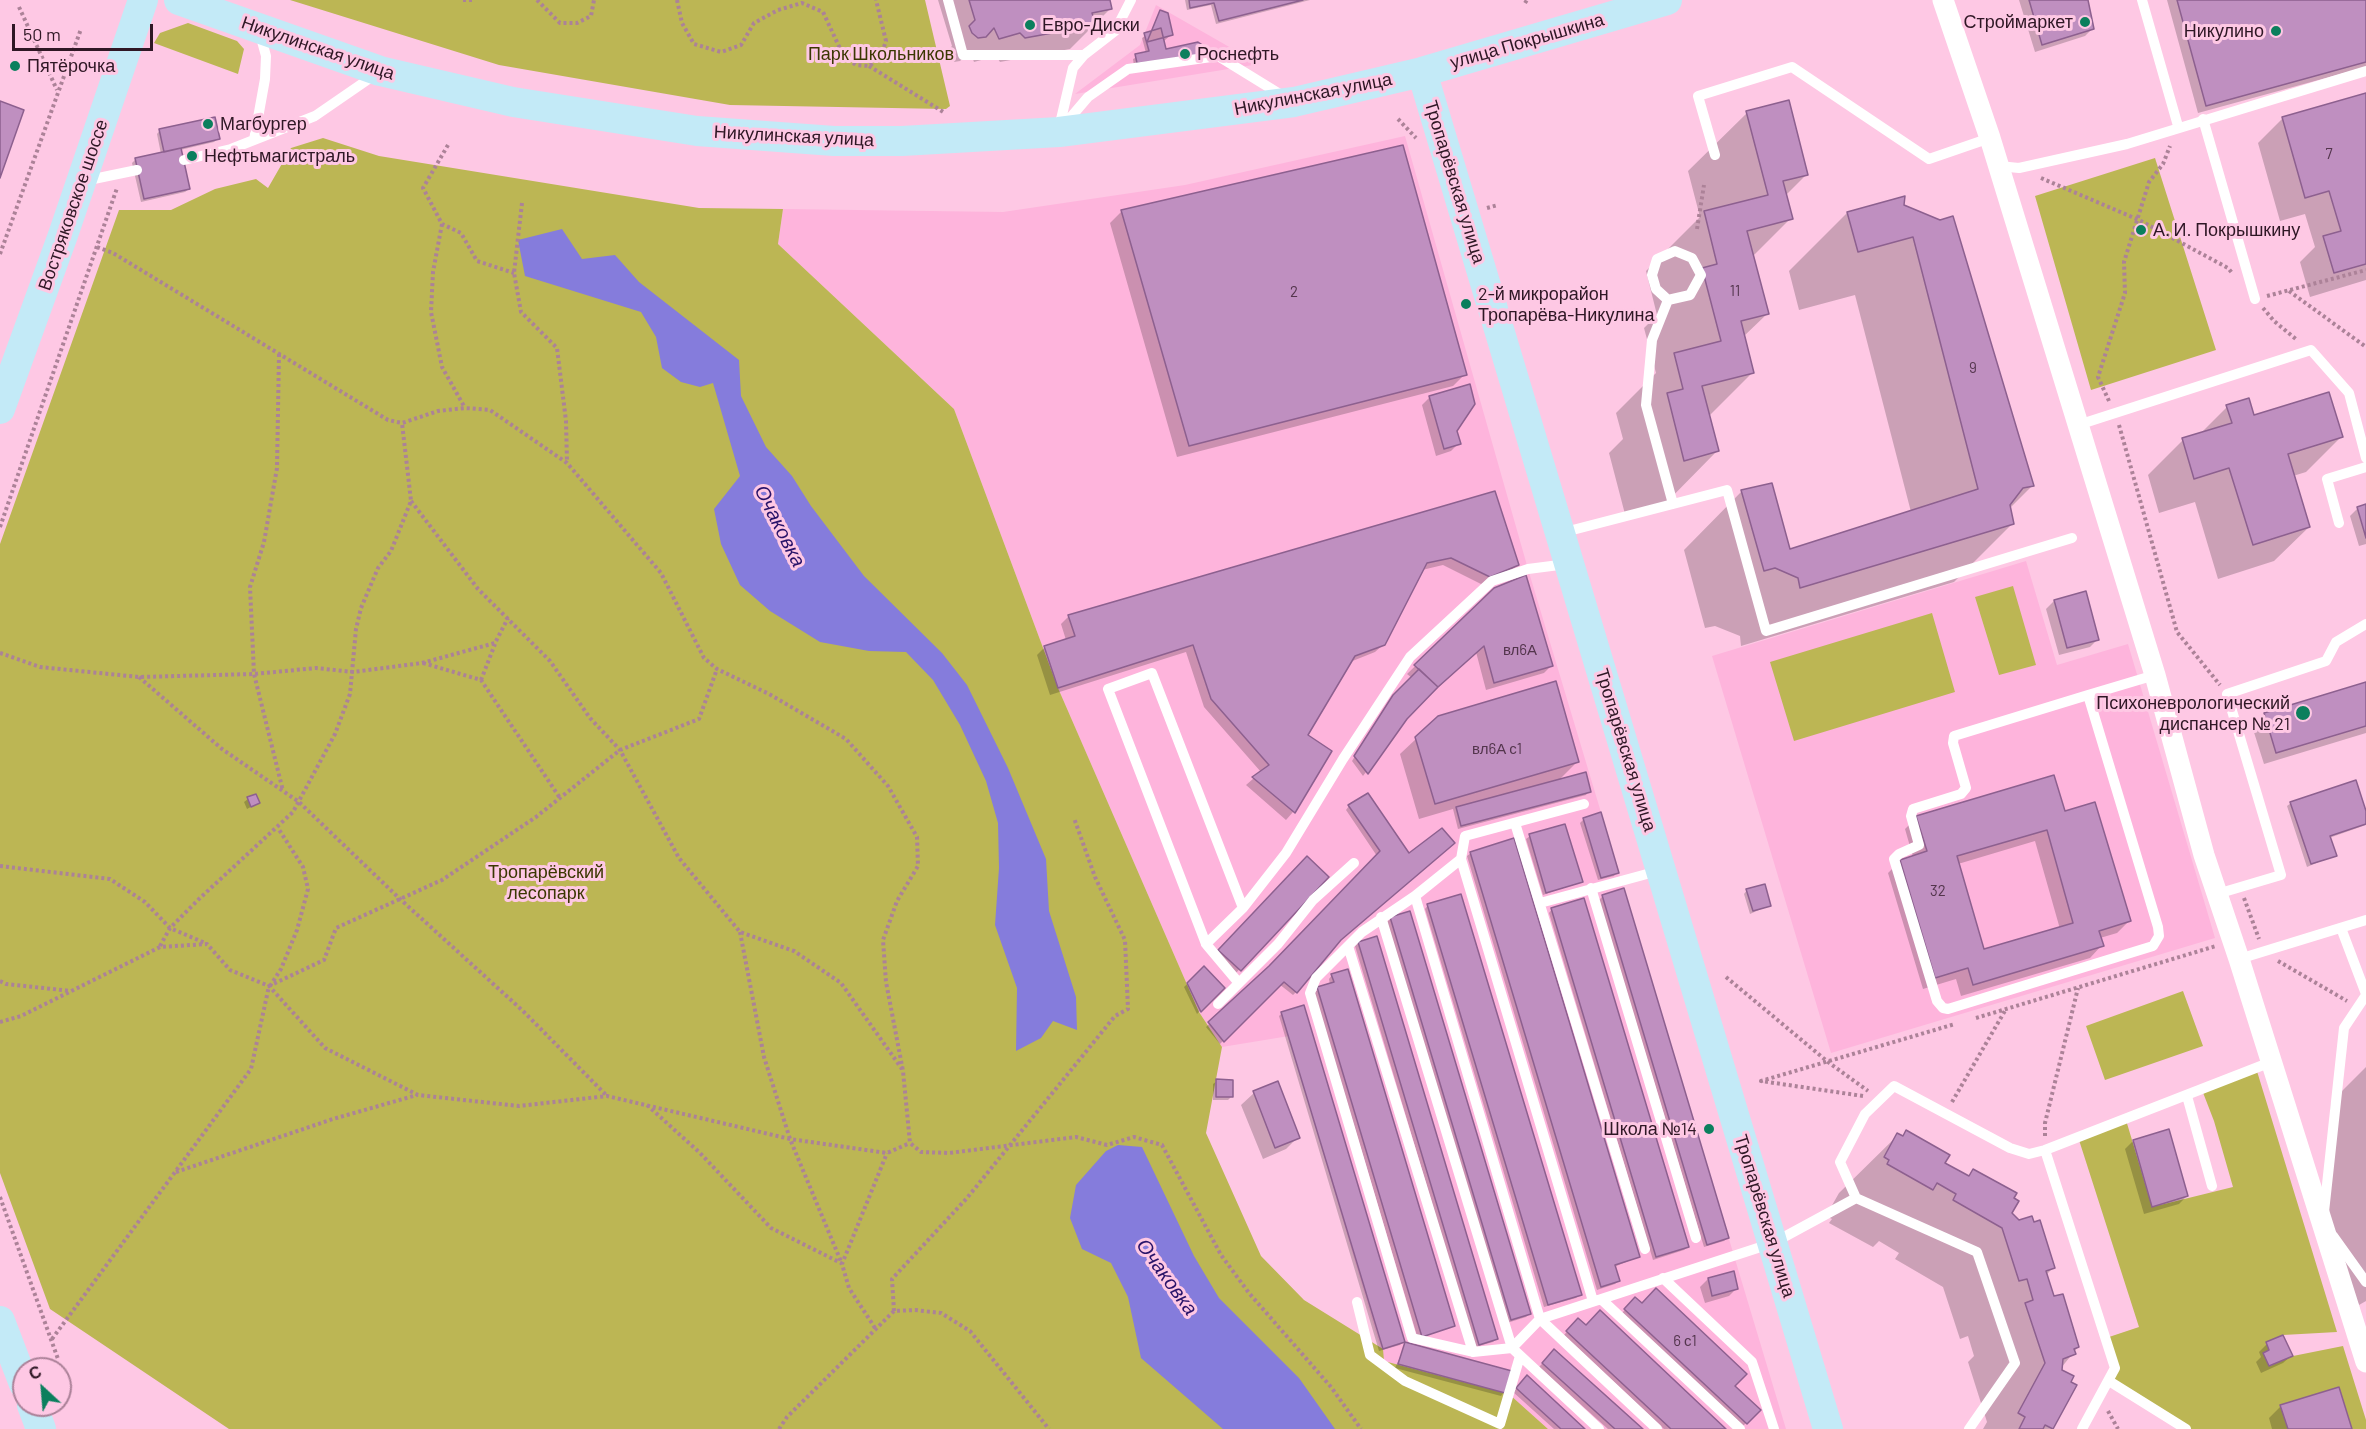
<!DOCTYPE html>
<html>
<head>
<meta charset="utf-8">
<style>
	body { margin:0 }
	#map { position:relative; width:2366px; height:1429px; overflow:hidden; background:#fec8e4; font-family:Barlow,sans-serif }
	canvas { display:block }
	.north { position:absolute; left:12px; top:1357px; width:60px; height:60px; box-sizing:border-box; background:#fec8e4; border:2px solid #ab8198; border-radius:50%; rotate:334deg; font-size:16px; font-weight:700; line-height:24px; text-align:center; color:#2f1725 }
	.north::after { content:''; display:block; margin:auto; width:21px; height:27px; background:#0b7f5d; clip-path:polygon(50% 0,100% 100%,50% 72%,0 100%) }
	.scale { position:absolute; left:12px; top:24px; width:141px; height:27px; box-sizing:border-box; border:3px solid #2f1725; border-top:0; padding-left:8px; font-size:18px; line-height:21px; white-space:nowrap; color:#2f1725; -webkit-text-stroke:4px #fec8e4; paint-order:stroke }
</style>
</head>
<body>
<div id="map">
<canvas width="2366" height="1429"></canvas>
<div class="north">С</div>
<div class="scale">50 m</div>
</div>
<script>
const ctx = document.querySelector('canvas').getContext('2d');
ctx.lineJoin = 'round';
function fill(path, color) {
  ctx.fillStyle = color;
  ctx.fill(path, 'evenodd');
}
function poly(rows) {
  const path = new Path2D();
  for (const r of rows) {
    path.moveTo(r[0], r[1]);
    for (let i = 2; i < r.length; i += 2) path.lineTo(r[i], r[i + 1]);
  }
  return path;
}
function stroke(path, color, width, dash) {
  ctx.strokeStyle = color;
  ctx.lineWidth = width;
  ctx.lineCap = dash ? 'butt' : 'round';
  ctx.setLineDash(dash || []);
  ctx.stroke(path);
}
function label(font, color, halo, rows, align = 'center') {
  ctx.font = font + ' Barlow,sans-serif';
  ctx.lineWidth = 6;
  ctx.setLineDash([]);
  ctx.textBaseline = 'middle';
  ctx.strokeStyle = halo;
  ctx.fillStyle = color;
  for (const [text, x, y, turn = 0] of rows) {
    ctx.save();
    ctx.translate(x, y);
    ctx.rotate((+turn || 0) * Math.PI / 180);
    ctx.textAlign = isNaN(turn) ? turn : align;
    if (halo) ctx.strokeText(text, 0, 0);
    ctx.fillText(text, 0, 0);
    ctx.restore();
  }
}
const built = poly([
	[1156,5,1259,64,1075,94,1140,45],
	[1405,136,1528,569,1786,1429,1548,1429,1509,1394,1384,1361,1289,1036,1222,1047,1199,1012,1058,688,954,409,778,244,783,209,1003,212,1185,185],
	[2026,561,2057,665,2128,644,2215,938,1831,1053,1712,656]
]);
const green = poly([
	[290,0,925,0,950,106,946,109,730,105,499,65],
	[188,23,237,41,244,49,238,74,154,43,160,33],
	[323,138,379,156,699,208,783,209,778,244,954,409,1058,688,1199,1012,1222,1047,1206,1133,1261,1256,1304,1300,1383,1349,1384,1361,1509,1394,1548,1429,229,1429,50,1309,0,1173,0,544,119,210,171,210,215,189,256,179,268,188,291,148],
	[2155,158,2216,350,2091,390,2035,196],
	[2013,586,2036,665,1999,675,1975,597],
	[1932,613,1955,692,1794,741,1770,662],
	[2183,991,2203,1046,2105,1080,2086,1026],
	[2256,1068,2337,1332,2283,1335,2266,1342,2269,1350,2264,1353,2270,1366,2293,1356,2343,1346,2366,1420,2366,1429,2186,1429,2109,1381,2115,1367,2106,1338,2139,1327,2079,1140,2126,1120,2152,1207,2233,1187,2214,1121,2202,1090]
]);
const water = poly([
	[562,229,582,259,615,255,639,282,739,360,741,396,766,447,792,476,811,506,864,576,942,653,967,685,1008,768,1046,859,1049,911,1076,997,1077,1030,1053,1021,1041,1038,1016,1051,1017,988,995,925,999,868,998,823,986,781,960,725,933,680,906,652,869,651,820,642,770,611,740,585,721,544,714,509,740,476,713,383,700,387,681,382,662,368,656,337,641,312,525,276,518,240],
	[1118,1145,1142,1147,1194,1256,1219,1298,1299,1378,1335,1429,1223,1429,1141,1358,1128,1297,1111,1263,1082,1249,1070,1218,1076,1185,1106,1151]
]);
const shadow = poly([
	[938,0,1108,0,1110,9,1070,49,1000,62,996,56,974,62,970,51,960,61,954,62,946,52,952,46],
	[1185,0,1310,0,1216,24,1211,5,1187,10],
	[2019,0,2086,0,2092,29,2085,36,2035,52],
	[2167,0,2364,0,2366,67,2198,113],
	[1160,12,1171,35,1134,66,1133,59,1146,53,1142,38,1150,33],
	[2366,95,2366,280,2310,297,2300,262,2315,247,2305,214,2280,221,2258,143,2282,119],
	[1747,113,1807,174,1786,195,1791,218,1752,257,1767,314,1743,337,1753,372,1708,417,1717,451,1659,510,1626,518,1609,453,1623,439,1616,413,1656,373,1644,328,1657,315,1646,271,1700,217,1688,171],
	[160,130,218,139,214,142,180,150,189,189,185,192,141,202,132,163,136,159,161,154,157,134],
	[1902,206,2033,485,2009,509,2012,524,1954,582,1741,646,1740,636,1715,626,1705,628,1684,550,1742,491,1789,551,1911,512,1855,295,1799,310,1789,271,1847,213],
	[1122,211,1465,374,1453,386,1177,457,1110,223],
	[1430,397,1455,431,1459,443,1451,451,1436,456,1422,405],
	[2227,407,2253,417,2341,437,2306,472,2293,476,2309,527,2274,561,2218,579,2195,502,2159,513,2148,475,2183,440,2199,435],
	[1494,493,1517,565,1509,573,1481,584,1443,565,1422,570,1384,644,1375,652,1350,662,1306,735,1330,751,1293,812,1286,820,1246,785,1261,772,1204,707,1186,652,1050,695,1037,655,1045,647,1066,640,1061,624,1069,616],
	[2366,506,2366,544,2359,546,2350,516,2358,508],
	[1495,589,1552,665,1544,673,1486,690,1476,652,1406,718,1363,776,1352,761,1390,701,1412,678,1407,674],
	[2085,593,2098,639,2090,647,2059,655,2046,609,2054,601],
	[2366,684,2366,733,2264,764,2252,726,2265,714],
	[1417,738,1578,761,1558,781,1589,791,1586,795,1458,829,1453,809,1419,819,1400,754],
	[248,799,258,803,247,809,244,802],
	[2291,803,2366,816,2366,825,2329,838,2335,855,2307,867,2287,806],
	[1349,806,1408,855,1296,992,1293,995,1279,984,1220,1044,1206,1027,1269,968,1377,856,1346,810],
	[2064,813,2129,921,2117,933,2100,938,2102,945,2090,958,1961,996,1956,979,1923,989,1888,873,1900,861,1913,857,1905,829,1917,817],
	[2035,841,2060,929,1983,951,1958,864],
	[1584,819,1617,872,1614,876,1598,880,1580,823],
	[1530,836,1581,881,1543,895,1526,839],
	[1471,853,1638,1257,1614,1267,1618,1281,1615,1284,1597,1290,1467,856],
	[1307,858,1327,877,1236,973,1216,954],
	[1747,890,1770,905,1750,914,1744,894],
	[1603,896,1727,1238,1724,1241,1704,1247,1599,900],
	[1428,905,1580,1294,1576,1298,1544,1307,1425,909],
	[1552,909,1688,1247,1684,1250,1653,1260,1549,913],
	[1391,918,1529,1314,1526,1317,1507,1323,1387,922],
	[1358,943,1497,1338,1493,1342,1475,1347,1355,946],
	[1204,968,1223,988,1197,1014,1184,987],
	[1332,975,1453,1326,1418,1339,1314,992,1330,985,1329,979],
	[1282,1013,1403,1341,1400,1345,1379,1351,1279,1016],
	[2366,1067,2366,1301,2359,1305,2324,1239,2331,1102],
	[1217,1081,1231,1097,1228,1100,1213,1100,1213,1084],
	[1277,1083,1298,1137,1286,1149,1263,1159,1241,1105,1254,1093],
	[2168,1131,2187,1196,2179,1204,2144,1214,2125,1149,2133,1141],
	[1906,1132,1943,1164,1967,1177,1973,1171,2054,1267,2046,1275,2053,1298,2078,1347,2061,1368,2051,1429,1983,1429,1987,1422,1968,1362,1974,1356,1968,1336,1960,1339,1943,1287,1895,1259,1899,1253,1879,1241,1873,1247,1829,1223,1832,1219,1826,1216,1839,1193,1898,1135,1902,1137],
	[1708,1279,1737,1288,1729,1296,1705,1303,1700,1287],
	[1635,1299,1759,1410,1742,1427,1622,1313],
	[1578,1320,1724,1429,1664,1429,1564,1335],
	[2282,1337,2291,1356,2283,1363,2261,1373,2256,1362,2261,1357,2259,1352,2267,1344],
	[1406,1344,1504,1392,1501,1396,1395,1368],
	[1554,1351,1641,1429,1608,1429,1539,1367],
	[1527,1378,1583,1429,1554,1429,1513,1392],
	[2281,1406,2350,1429,2272,1429,2269,1418]
]);
const building = poly([
	[969,0,1110,0,1112,9,1092,13,1096,25,1025,38,1020,33,999,39,994,28,986,37,978,38,972,33,969,26,975,20,969,0],
	[1189,0,1303,0,1219,21,1214,3,1190,8,1189,0],
	[2029,0,2088,0,2094,29,2042,45,2029,0],
	[2177,0,2366,0,2366,62,2206,106,2177,0],
	[1160,10,1168,13,1173,35,1147,42,1160,10],
	[1161,28,1166,49,1198,42,1210,50,1211,58,1137,63,1135,54,1149,51,1144,33,1161,28],
	[2366,93,2366,264,2334,273,2323,236,2341,231,2329,191,2305,198,2282,117,2366,93],
	[1789,100,1808,175,1783,181,1793,219,1747,231,1769,314,1741,321,1754,373,1702,386,1719,451,1684,461,1667,393,1683,389,1674,353,1721,341,1702,268,1717,264,1704,211,1768,195,1746,111,1789,100],
	[0,101,24,110,0,178,0,101],
	[215,117,220,139,164,152,159,129,215,117],
	[1403,145,1467,375,1189,446,1121,210,1403,145],
	[181,148,190,189,144,199,135,158,181,148],
	[1905,196,1904,205,1940,220,1953,216,2034,486,2023,488,2010,505,2014,524,1800,588,1798,578,1775,568,1764,571,1741,490,1772,483,1790,549,1978,489,1913,237,1858,252,1847,212,1905,196],
	[1470,384,1475,404,1457,431,1461,444,1444,449,1429,396,1470,384],
	[2329,392,2343,437,2288,454,2310,527,2253,545,2229,468,2194,479,2182,438,2232,423,2226,405,2249,398,2254,415,2329,392],
	[1495,491,1519,565,1490,577,1451,558,1427,563,1385,645,1355,656,1308,735,1332,751,1295,813,1252,777,1269,765,1211,699,1193,645,1058,688,1044,646,1075,636,1068,615,1495,491],
	[2366,504,2366,538,2357,507,2366,504],
	[1526,575,1553,666,1494,683,1484,646,1438,687,1414,665,1494,588,1526,575],
	[2086,591,2099,640,2067,648,2054,600,2086,591],
	[1419,669,1438,687,1407,719,1368,774,1354,756,1393,695,1419,669],
	[1556,681,1579,762,1435,804,1415,737,1438,716,1556,681],
	[2366,682,2366,726,2276,753,2264,713,2366,682],
	[1586,772,1591,792,1461,826,1456,807,1586,772],
	[2054,775,2065,811,2095,802,2131,921,2099,931,2104,946,1973,985,1968,968,1935,978,1900,860,1927,851,1916,816,2054,775],
	[2047,830,2073,923,1984,949,1957,856,2047,830],
	[2356,780,2366,811,2366,824,2330,836,2337,856,2311,864,2290,802,2356,780],
	[1368,793,1409,853,1442,828,1455,843,1341,940,1297,993,1284,982,1224,1042,1208,1022,1269,966,1380,851,1348,805,1368,793],
	[256,794,260,803,251,807,247,797,256,794],
	[1601,812,1619,873,1601,878,1583,818,1601,812],
	[1565,824,1583,882,1546,893,1529,834,1565,824],
	[1514,838,1640,1257,1615,1265,1620,1281,1601,1287,1470,852,1514,838],
	[1307,856,1329,877,1241,971,1218,950,1307,856],
	[1765,884,1771,906,1753,911,1746,889,1765,884],
	[1624,888,1729,1238,1707,1245,1602,895,1624,888],
	[1461,894,1582,1295,1548,1305,1427,904,1461,894],
	[1584,898,1689,1247,1656,1257,1551,908,1584,898],
	[1410,911,1531,1314,1511,1320,1390,917,1410,911],
	[1377,936,1498,1339,1479,1345,1358,942,1377,936],
	[1204,966,1225,988,1201,1012,1187,983,1204,966],
	[1348,969,1455,1326,1422,1337,1317,987,1334,982,1331,974,1348,969],
	[1304,1005,1405,1342,1383,1349,1281,1012,1304,1005],
	[1216,1079,1233,1080,1233,1097,1216,1097,1216,1079],
	[1278,1081,1300,1138,1275,1148,1253,1091,1278,1081],
	[2169,1129,2188,1196,2152,1207,2133,1140,2169,1129],
	[1906,1130,1950,1155,1945,1163,1969,1176,1973,1169,2017,1193,2014,1198,2019,1201,2012,1213,2019,1220,2032,1216,2034,1222,2040,1220,2055,1268,2046,1271,2054,1296,2063,1294,2079,1347,2074,1349,2076,1354,2063,1359,2062,1370,2074,1376,2071,1382,2077,1385,2053,1429,2045,1425,2043,1429,2019,1429,2025,1417,2018,1413,2045,1363,2025,1303,2033,1300,2027,1279,2019,1281,2002,1228,1953,1200,1956,1194,1937,1183,1933,1190,1887,1164,1889,1160,1884,1157,1897,1133,1903,1136,1906,1130],
	[1734,1271,1738,1289,1712,1296,1708,1278,1734,1271],
	[1656,1288,1747,1374,1735,1386,1761,1410,1747,1424,1624,1309,1635,1297,1642,1303,1656,1288],
	[1600,1310,1726,1429,1671,1429,1566,1331,1578,1318,1586,1325,1600,1310],
	[2283,1335,2293,1356,2269,1366,2263,1353,2269,1350,2266,1342,2283,1335],
	[1405,1342,1512,1371,1505,1393,1398,1364,1405,1342],
	[1554,1349,1643,1429,1615,1429,1542,1363,1554,1349],
	[1527,1375,1585,1429,1561,1429,1516,1388,1527,1375],
	[2339,1387,2352,1429,2288,1429,2280,1405,2339,1387]
]);
const path = poly([
	[463,0,475,0],
	[537,0,560,23,577,23,591,16,594,0],
	[677,0,682,23,694,44,721,52,741,45,754,23,778,10,802,3,823,12,843,55,856,65,869,66,880,58,886,41,876,0],
	[1525,3,1527,0],
	[19,7,57,90],
	[869,66,945,113],
	[1398,119,1416,138],
	[448,145,423,188,442,224,461,233,477,261,514,273],
	[2041,178,2139,220,2228,268,2232,273],
	[522,203,514,273,521,312,557,348,566,421,567,462],
	[1487,208,1498,205],
	[442,224,433,272,431,312,442,367,465,408],
	[1697,229,1704,185],
	[97,247,113,253,388,420,402,423,438,411,465,408,490,410,567,463,661,573,704,658,717,669,769,694,846,739,888,786,917,837,918,866,897,901,883,940,886,982,903,1071,910,1143,921,1152,949,1153,1076,1137,1107,1145,1134,1137,1162,1145,1221,1255,1249,1293,1331,1387,1361,1429],
	[0,254,81,29],
	[2289,291,2366,347],
	[2267,296,2366,270],
	[2263,308,2274,321,2297,340],
	[279,354,277,468,264,542,250,587,254,674,283,791],
	[2109,401,2098,377,2125,293,2124,262,2149,182,2163,164,2170,146],
	[2119,425,2177,632,2220,685],
	[411,501,478,589,550,661,590,718,620,750,679,858,740,932,794,951,841,983,902,1069],
	[0,527,117,188],
	[0,653,40,667,139,677,254,674,316,668,353,672,422,663,495,643,508,618],
	[423,663,481,680,560,798],
	[139,677,222,749,299,802,400,899,523,1011,607,1096],
	[481,680,495,644],
	[0,866,110,879,145,902,170,928,205,943],
	[2244,898,2259,939],
	[740,932,764,1057,790,1139,842,1264],
	[160,946,170,928,200,898,293,812,335,734,350,694,356,629,361,608,378,568,391,551,411,501,402,423],
	[2278,961,2347,1001],
	[1726,977,1828,1062,1868,1091],
	[0,981,6,984,71,991],
	[270,986,281,969,297,930,308,889,303,867,278,828],
	[1976,1018,2216,946],
	[0,1022,21,1016,160,947,207,944,230,970,269,986,325,1048,418,1095,519,1106,607,1096,790,1139,887,1153,910,1143],
	[1863,1096,1761,1081,1955,1024],
	[1952,1102,2006,1009],
	[647,1105,700,1153,771,1228,841,1263],
	[2045,1136,2045,1123,2078,988],
	[176,1172,333,1119,417,1095],
	[0,1197,58,1359],
	[894,1311,892,1279,967,1198,1115,1016,1128,1009,1125,940,1095,877,1074,818],
	[875,1328,849,1288,842,1264,887,1153],
	[52,1339,251,1069,269,986,324,960,336,928,442,880,536,817,620,750,699,719,717,669],
	[2108,1411,2118,1429],
	[779,1429,787,1417,894,1311,915,1310,941,1313,970,1331,1049,1429]
]);
const lane = poly([
	[948,0,963,55,1084,55],
	[2142,0,2178,126],
	[2203,119,2255,299],
	[1065,124,1088,97,1128,69,1218,56,1283,96],
	[1059,128,1073,68,1084,55,1115,31,1131,0],
	[254,140,265,79,266,56,260,34],
	[1715,155,1698,96,1792,67,1929,159,1990,138],
	[184,160,231,149,315,116,376,74],
	[1999,166,2019,168,2127,144,2366,71],
	[84,181,137,170],
	[1668,300,1656,289,1652,275,1657,259,1675,251,1692,258,1701,275,1690,295,1668,300,1652,340,1646,405,1673,504],
	[2078,425,2311,350,2349,393,2366,458],
	[2339,523,2327,479,2366,467],
	[1561,533,1727,490,1766,631,2072,538],
	[2088,695,1954,736,1953,743,1966,788,1961,794,1913,809,1911,816,1919,845,1899,854,1894,859,1937,1001,1943,1008,1948,1009,2153,946,2159,936,2158,927,2088,695,2155,675],
	[1584,804,1465,836,1461,859,1415,896,1362,932,1316,978,1310,993,1412,1338,1473,1352,1512,1348,1540,1319,1773,1243,1856,1198,1977,1252,2015,1363,1969,1429],
	[1515,823,1645,1249],
	[1461,859,1593,1301],
	[1591,888,1696,1238],
	[2217,894,2281,875,2227,694,2326,661,2336,642,2366,624],
	[1415,896,1540,1319,1657,1429],
	[1540,903,1658,871],
	[1381,917,1512,1348,1599,1429],
	[2341,928,2366,994],
	[1206,944,1108,689,1152,673,1243,908],
	[1348,946,1473,1352],
	[2239,959,2366,920],
	[1238,982,1206,944,1243,908,1286,853,1343,759,1410,657,1492,581,1528,569,1567,564],
	[1218,1004,1278,944,1313,900,1354,863],
	[2187,1096,2212,1186],
	[2045,1150,2271,1062],
	[1856,1198,1840,1162,1865,1114,1894,1086,2010,1148,2029,1154,2045,1150,2115,1368,2082,1429],
	[2324,1212,2344,1028,2366,995],
	[2333,1236,2366,1282],
	[1663,1278,1752,1362,1774,1429],
	[1601,1299,1740,1429],
	[1357,1302,1370,1355,1405,1381,1500,1424,1520,1356],
	[2109,1381,2186,1429]
]);
const street = poly([
	[1943,0,1990,138,2155,675,2204,855,2239,959,2366,1362]
]);
const secondary = poly([
	[179,0,380,71,513,102,697,131,834,141,902,141,1059,132,1294,102,1422,72,1667,0],
	[1422,72,1828,1429],
	[0,409,63,235,143,0],
	[0,1321,24,1384],
	[32,1405,41,1429]
]);
const markers = [
	[2085,22,6,"#0b7f5d"],
	[1030,25,6,"#0b7f5d"],
	[2276,31,6,"#0b7f5d"],
	[1185,54,6,"#0b7f5d"],
	[15,66,6,"#0b7f5d"],
	[208,124,6,"#0b7f5d"],
	[192,156,6,"#0b7f5d"],
	[2141,230,6,"#0b7f5d"],
	[1466,304,6,"#0b7f5d"],
	[2303,713,8,"#0b7f5d"],
	[1709,1129,6,"#0b7f5d"]
];
const numberNames = [
	["7",2329,154],
	["11",1735,291],
	["2",1294,292],
	["9",1973,368],
	["вл6А",1520,650],
	["вл6А с1",1497,749],
	["32",1938,891],
	["6 с1",1685,1341]
];
const poiNames = [
	["Строймаркет",2073,22,"right"],
	["Евро-Диски",1042,25],
	["Никулино",2264,31,"right"],
	["Роснефть",1197,54],
	["Пятёрочка",27,66],
	["Магбургер",220,124],
	["Нефтьмагистраль",204,156],
	["А. И. Покрышкину",2153,230],
	["2-й микрорайон",1478,294],
	["Тропарёва-Никулина",1478,315],
	["Психоневрологический",2290,703,"right"],
	["диспансер № 21",2290,724,"right"],
	["Школа №14",1697,1129,"right"]
];
const streetNames = [
	["улица Покрышкина",1527,41,-16],
	["Никулинская улица",318,48,19],
	["Никулинская улица",1313,94,-11],
	["Никулинская улица",794,136,3],
	["Тропарёвская улица",1455,182,73],
	["Востряковское шоссе",73,205,-71],
	["Тропарёвская улица",1626,750,73],
	["Тропарёвская улица",1765,1216,73]
];
const parkNames = [
	["Парк Школьников",881,54],
	["Тропарёвский",546,872],
	["лесопарк",546,893]
];
const waterNames = [
	["Очаковка",780,526,63],
	["Очаковка",1167,1277,54]
];
fill(built, '#feb4dc');
fill(green, '#bcb654');
fill(water, '#857cdc');
fill(shadow, '#0003');
fill(building, '#bf8fc0');
stroke(building, '#8d608f', 1.5);
stroke(path, '#ac8298', 4, [3, 3]);
stroke(lane, '#fff', 10);
stroke(street, '#fff', 21);
stroke(secondary, '#c3eaf7', 30);
for (const [x, y, r, color] of markers) {
  const dot = new Path2D();
  dot.arc(x, y, r, 0, 2 * Math.PI);
  ctx.fillStyle = color;
  ctx.fill(dot);
  stroke(dot, '#fec8e4', 2);
}
label('15px', '#53354c', null, numberNames);
label('18px', '#2f1725', '#fec8e4', poiNames, 'left');
label('18px', '#2f1725', '#fec8e4', streetNames);
label('18px', '#3b3702', '#fec8e4', parkNames);
label('italic 20px', '#291369', '#fec8e4', waterNames);
</script>
</body>
</html>
